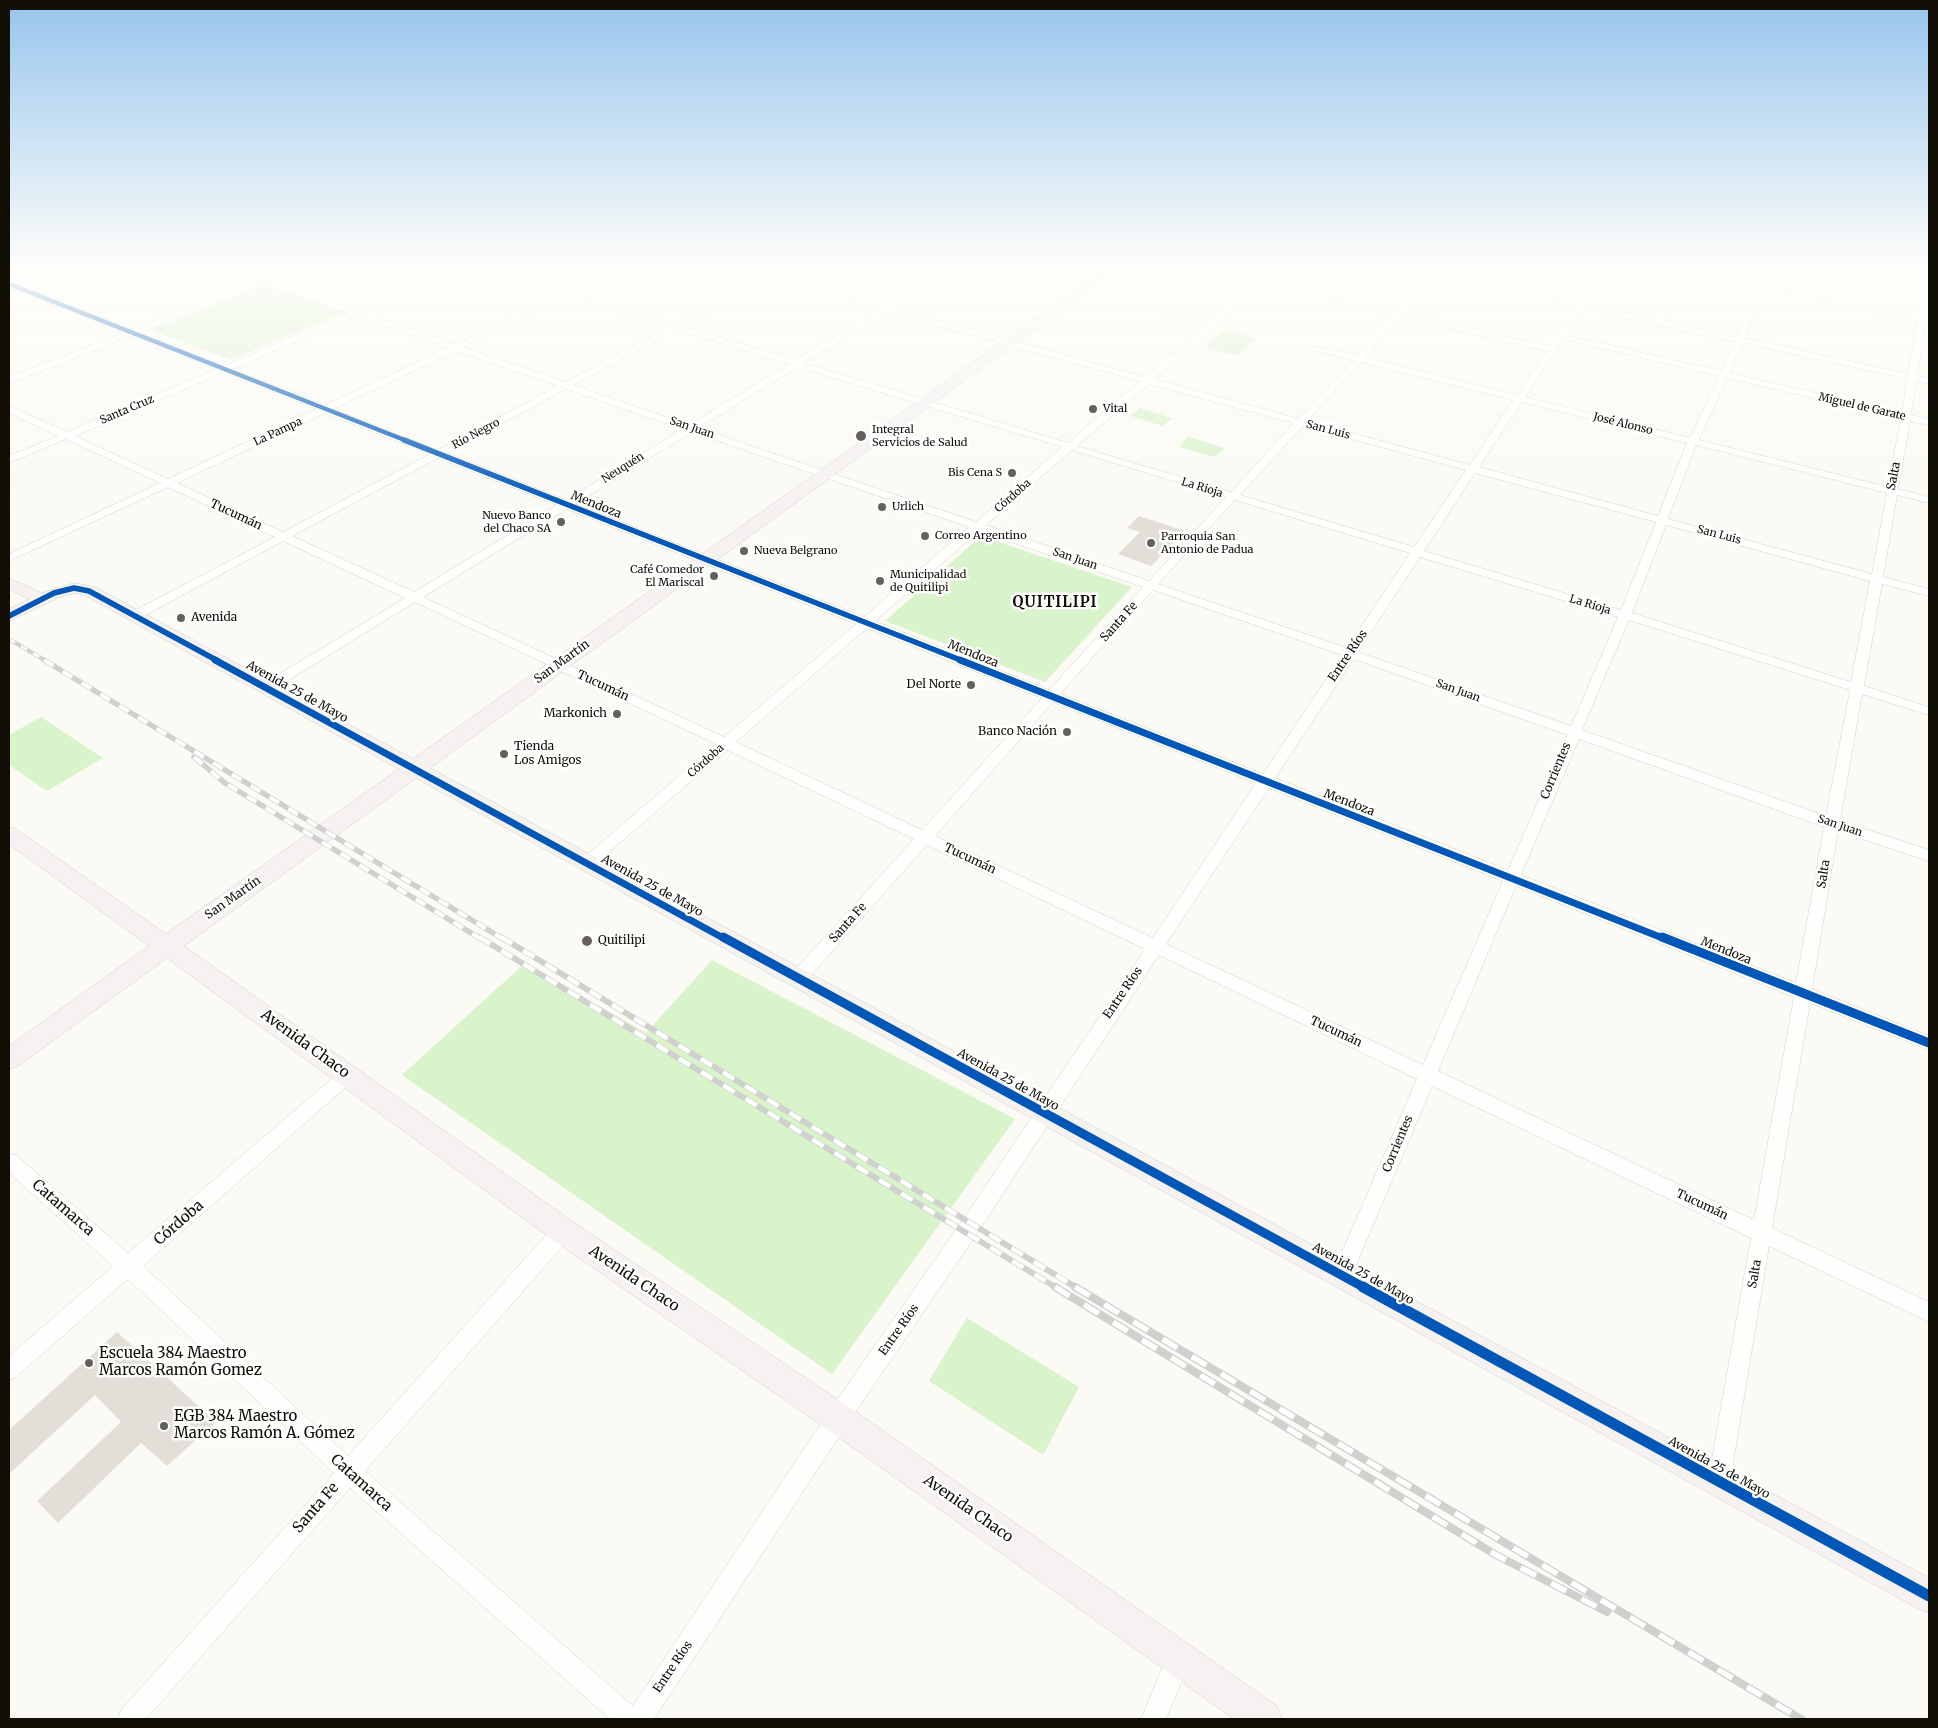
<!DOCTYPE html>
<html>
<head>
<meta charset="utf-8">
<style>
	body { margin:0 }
	#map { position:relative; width:1938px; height:1728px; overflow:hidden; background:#fbfaf4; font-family:Merriweather,serif }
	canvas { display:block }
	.frame { position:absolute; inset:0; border:10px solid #110e06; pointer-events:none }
</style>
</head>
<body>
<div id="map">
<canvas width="1938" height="1728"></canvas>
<div class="frame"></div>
</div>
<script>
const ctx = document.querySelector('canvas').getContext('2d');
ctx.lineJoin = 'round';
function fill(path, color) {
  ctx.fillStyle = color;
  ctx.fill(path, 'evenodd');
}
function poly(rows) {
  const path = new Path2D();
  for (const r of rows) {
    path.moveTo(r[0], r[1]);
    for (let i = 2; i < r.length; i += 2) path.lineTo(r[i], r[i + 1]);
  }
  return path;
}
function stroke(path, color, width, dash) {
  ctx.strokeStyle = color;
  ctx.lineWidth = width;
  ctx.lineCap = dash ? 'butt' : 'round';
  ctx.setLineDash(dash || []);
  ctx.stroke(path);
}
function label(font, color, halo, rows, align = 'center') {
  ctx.font = font + ' Merriweather,serif';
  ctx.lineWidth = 5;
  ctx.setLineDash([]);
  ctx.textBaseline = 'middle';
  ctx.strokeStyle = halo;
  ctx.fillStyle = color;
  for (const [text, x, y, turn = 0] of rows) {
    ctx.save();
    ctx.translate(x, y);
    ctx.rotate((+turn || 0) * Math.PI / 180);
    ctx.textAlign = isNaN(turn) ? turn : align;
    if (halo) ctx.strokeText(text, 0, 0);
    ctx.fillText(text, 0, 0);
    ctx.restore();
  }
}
const green = poly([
	[264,285,344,312,231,360,151,330],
	[1224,330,1256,338,1237,356,1205,347],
	[1140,408,1172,418,1163,426,1130,416],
	[1188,437,1225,448,1215,457,1179,447],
	[981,536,1132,587,1045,682,885,621],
	[41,717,103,758,47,791,9,765,9,735],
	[712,960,1015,1119,832,1374,402,1075,525,963,646,1033],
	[967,1318,1079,1387,1043,1455,929,1381]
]);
const building = poly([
	[1139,516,1185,531,1151,566,1118,554,1140,532,1127,528],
	[117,1332,216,1422,167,1466,141,1443,58,1523,37,1501,121,1422,95,1395,9,1474,9,1430]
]);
const street = poly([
	[134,266,146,266,55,299,132,329,257,281,217,266,229,266,265,278,297,266,308,266,272,281,356,310,460,266,471,266,364,313,455,344,561,295,471,266,484,266,567,291,621,266,632,266,576,294,675,324,762,278,723,266,736,266,768,275,784,266,794,266,776,277,884,306,950,266,960,266,893,308,1145,377,1207,324,1092,293,1074,285,1004,266,1018,266,1080,281,1098,289,1212,320,1257,281,1200,266,1215,266,1261,277,1274,266,1283,266,1218,325,1154,379,1299,419,1353,360,1314,350,1314,346,1357,355,1392,316,1326,299,1330,297,1396,311,1428,275,1395,266,1411,266,1432,271,1436,266,1444,266,1439,272,1579,302,1603,266,1611,266,1586,304,1654,319,1678,273,1649,266,1666,266,1680,269,1682,266,1690,266,1688,271,1757,284,1764,266,1772,266,1765,286,1835,300,1842,266,1850,266,1843,301,1917,316,1924,272,1902,266,1929,266,1929,293,1926,318,1929,318,1929,324,1925,323,1917,376,1929,378,1929,384,1916,381,1911,415,1929,419,1929,425,1910,421,1898,489,1929,497,1929,503,1897,495,1883,577,1929,589,1929,596,1882,584,1864,686,1929,707,1929,715,1862,694,1840,821,1929,850,1929,861,1838,831,1812,989,1929,1036,1929,1050,1810,1003,1772,1228,1929,1302,1929,1322,1769,1246,1730,1481,1727,1489,1719,1492,1711,1489,1708,1481,1751,1238,1432,1086,1349,1282,1342,1285,1335,1282,1332,1275,1417,1079,1159,955,978,1232,846,1426,654,1719,610,1719,350,1488,146,1719,118,1719,121,1710,334,1473,128,1279,16,1377,9,1380,9,1356,113,1266,9,1173,9,1153,16,1155,128,1253,342,1070,348,1067,354,1070,357,1075,354,1080,143,1266,348,1456,556,1224,563,1222,570,1224,573,1231,570,1238,365,1471,633,1706,830,1410,964,1218,1145,949,927,845,804,983,798,985,792,983,790,978,792,973,914,839,727,750,592,867,587,869,582,867,580,863,582,859,716,744,415,602,271,691,261,691,260,688,261,685,405,598,283,541,138,619,130,619,128,616,130,613,275,537,168,487,9,561,9,554,160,483,66,439,9,463,9,456,58,436,9,413,9,406,67,432,216,369,132,336,9,383,9,377,124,333,48,302,9,315,9,310,40,299,9,287,9,282,48,296,134,266],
	[1685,275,1755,289,1737,337,1662,320,1685,275],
	[1435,276,1576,307,1549,346,1404,313,1435,276],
	[770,280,878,310,795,360,683,326,770,280],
	[265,284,348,313,224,366,140,333,265,284],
	[1763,290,1917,321,1908,374,1745,338,1763,290],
	[569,297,668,327,565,382,463,347,569,297],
	[1583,308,1657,325,1735,342,1721,371,1566,335,1583,308],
	[887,312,1140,381,1068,443,804,363,887,312],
	[356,316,448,348,325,405,232,369,356,316],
	[1400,317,1546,351,1517,395,1365,357,1400,317],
	[677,330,789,364,689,425,573,385,677,330],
	[1563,339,1719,376,1690,438,1525,397,1563,339],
	[1743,343,1907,379,1902,413,1729,373,1743,343],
	[456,351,558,386,438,450,333,409,456,351],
	[1361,362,1513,400,1470,465,1307,421,1361,362],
	[798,367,1062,447,976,522,698,428,798,367],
	[224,372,317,409,168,479,75,436,224,372],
	[1727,378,1901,418,1888,487,1699,440,1727,378],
	[1149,384,1294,423,1231,492,1077,446,1149,384],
	[566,389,683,429,566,500,447,453,566,389],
	[1522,402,1687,443,1658,516,1479,467,1522,402],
	[325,413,430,454,283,532,177,483,325,413],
	[1303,426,1466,470,1414,547,1240,495,1303,426],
	[692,432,969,527,864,617,575,504,692,432],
	[1696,445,1887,493,1872,574,1668,519,1696,445],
	[1072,450,1226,497,1149,581,986,525,1072,450],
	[438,458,557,505,414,592,292,536,438,458],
	[1475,473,1656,522,1621,610,1424,551,1475,473],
	[1235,500,1410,553,1347,648,1158,584,1235,500],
	[567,509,856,624,724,737,423,597,567,509],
	[1666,525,1870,581,1851,682,1632,613,1666,525],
	[979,531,1143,587,1049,690,875,621,979,531],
	[1420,557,1618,617,1571,726,1358,652,1420,557],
	[1153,590,1342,655,1263,774,1060,694,1153,590],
	[1629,620,1850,690,1826,816,1582,730,1629,620],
	[867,628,1042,698,922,830,736,742,867,628],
	[1354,659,1567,735,1508,870,1275,778,1354,659],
	[1053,702,1256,783,1153,938,935,836,1053,702],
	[1579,739,1824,827,1796,983,1521,875,1579,739],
	[1269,788,1503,881,1423,1065,1166,944,1269,788],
	[1516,886,1794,997,1754,1220,1438,1071,1516,886],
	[1179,1647,1188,1650,1191,1659,1166,1719,1141,1719,1170,1650,1179,1647]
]);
const secondary = poly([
	[1109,266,1122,266,430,768,1929,1578,1929,1613,1917,1608,416,778,184,946,573,1222,849,1407,1277,1706,1282,1719,1234,1719,827,1429,553,1240,167,958,18,1066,9,1069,9,1046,149,946,9,844,9,827,16,829,166,934,399,769,84,595,74,593,60,597,9,621,9,609,29,599,9,589,9,578,42,593,74,583,95,587,413,759,1109,266]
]);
const railFar3 = poly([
	[9,639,46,661]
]);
const railFar2 = poly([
	[44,660,503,939],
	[194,757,225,783,481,939]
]);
const railFar1 = poly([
	[479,937,1057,1288],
	[501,937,1077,1288]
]);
const rail = poly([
	[1055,1287,1496,1555,1607,1612],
	[1075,1287,1801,1719]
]);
const cyclewayFar4 = poly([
	[9,284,407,441]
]);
const cyclewayFar3 = poly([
	[404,440,963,661],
	[9,616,54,593,74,588,89,591,218,661]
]);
const cyclewayFar2 = poly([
	[215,660,725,939],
	[960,660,1665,939]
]);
const cyclewayFar1 = poly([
	[723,937,1365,1288],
	[1662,937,1929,1043]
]);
const cycleway = poly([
	[1363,1287,1929,1596]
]);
const markers = [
	[1093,409,5,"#636159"],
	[861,436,6,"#636159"],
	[1012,473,5,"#636159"],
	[882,507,5,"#636159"],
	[561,522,5,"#636159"],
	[925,536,5,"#636159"],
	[1151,543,5,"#636159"],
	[744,551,5,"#636159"],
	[714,576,5,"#636159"],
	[880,581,5,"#636159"],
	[181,618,5,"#636159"],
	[971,685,5,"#636159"],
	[617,714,5,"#636159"],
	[1067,732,5,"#636159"],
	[504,754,5,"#636159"],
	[587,941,6,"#636159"],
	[89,1363,5,"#636159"],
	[164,1426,5,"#636159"]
];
const farStreetnames = [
	["Miguel de Garate",1862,407,13],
	["Santa Cruz",127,410,-23],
	["José Alonso",1623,424,14],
	["San Juan",692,428,19],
	["San Luis",1328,430,15],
	["La Pampa",278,432,-25],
	["Río Negro",476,434,-28],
	["Neuquén",623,468,-32],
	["La Rioja",1202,488,17],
	["Córdoba",1013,496,-41],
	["San Luis",1719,535,15],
	["San Juan",1075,559,19],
	["La Rioja",1590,605,17],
	["San Juan",1458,691,20],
	["Córdoba",706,761,-41],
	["San Juan",1840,826,19]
];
const farPoinames = [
	["Vital",1103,409],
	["Integral",872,430],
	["Servicios de Salud",872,443],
	["Bis Cena S",1002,473,"right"],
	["Urlich",892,507],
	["Nuevo Banco",551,516,"right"],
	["del Chaco SA",551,529,"right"],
	["Correo Argentino",935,536],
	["Parroquia San",1161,537],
	["Antonio de Padua",1161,550],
	["Nueva Belgrano",754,551],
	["Café Comedor",704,570,"right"],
	["El Mariscal",704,583,"right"],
	["Municipalidad",890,575],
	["de Quitilipi",890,588]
];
const streetNames = [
	["Salta",1894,476,-79],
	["Mendoza",596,505,22],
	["Tucumán",236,515,25],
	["Santa Fe",1119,622,-48],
	["Mendoza",973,654,22],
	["Entre Ríos",1348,656,-56],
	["San Martín",562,662,-36],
	["Tucumán",603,686,25],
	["Avenida 25 de Mayo",297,692,29],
	["Corrientes",1556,771,-67],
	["Mendoza",1349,803,21],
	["Tucumán",970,859,25],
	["Salta",1824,874,-81],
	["Avenida 25 de Mayo",652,886,29],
	["San Martín",233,898,-35],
	["Santa Fe",848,923,-48],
	["Mendoza",1726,951,22],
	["Entre Ríos",1123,993,-56],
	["Tucumán",1336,1032,25],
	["Avenida 25 de Mayo",1008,1080,29],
	["Corrientes",1398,1144,-67],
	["Tucumán",1702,1205,25],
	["Avenida 25 de Mayo",1363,1274,29],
	["Salta",1755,1274,-80],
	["Entre Ríos",899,1330,-55],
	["Avenida 25 de Mayo",1719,1468,29],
	["Entre Ríos",673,1667,-56]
];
const poiNames = [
	["Avenida",191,618],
	["Del Norte",961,685,"right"],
	["Markonich",607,714,"right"],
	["Banco Nación",1057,732,"right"],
	["Tienda",514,747],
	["Los Amigos",514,761],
	["Quitilipi",598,941]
];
const farDistrictnames = [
	["QUITILIPI",1055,603]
];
const nearStreetnames = [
	["Avenida Chaco",305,1044,36],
	["Catamarca",63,1208,41],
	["Córdoba",179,1223,-41],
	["Avenida Chaco",634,1279,34],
	["Catamarca",361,1483,42],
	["Santa Fe",316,1508,-49],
	["Avenida Chaco",968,1509,35]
];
const nearPoinames = [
	["Escuela 384 Maestro",99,1354],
	["Marcos Ramón Gomez",99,1371],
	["EGB 384 Maestro",174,1417],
	["Marcos Ramón A. Gómez",174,1434]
];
fill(green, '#d9f3cb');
fill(building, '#e1dfd7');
stroke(street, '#d3d1ca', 1);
stroke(secondary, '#d3d1ca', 1);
fill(street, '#fefefd');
fill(secondary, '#f5f2f1');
stroke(railFar3, '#d0d0ce', 4);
stroke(railFar2, '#d0d0ce', 5.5);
stroke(railFar1, '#d0d0ce', 6);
stroke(rail, '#d0d0ce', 8);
stroke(railFar3, '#fff', 2.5, [7]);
stroke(railFar2, '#fff', 4, [11]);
stroke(railFar1, '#fff', 4.5, [13]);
stroke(rail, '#fff', 5.5, [17]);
stroke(cyclewayFar4, '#0057b8', 4.5);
stroke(cyclewayFar3, '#0057b8', 5.5);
stroke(cyclewayFar2, '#0057b8', 7);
stroke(cyclewayFar1, '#0057b8', 9);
stroke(cycleway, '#0057b8', 11);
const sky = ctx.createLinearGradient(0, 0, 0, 508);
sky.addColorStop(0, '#97c5ed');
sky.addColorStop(0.52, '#fdfdfa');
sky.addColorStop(1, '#fdfdfa00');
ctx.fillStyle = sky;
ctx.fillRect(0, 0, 1938, 508);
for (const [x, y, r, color] of markers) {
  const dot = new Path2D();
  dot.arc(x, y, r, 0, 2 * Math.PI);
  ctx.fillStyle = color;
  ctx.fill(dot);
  stroke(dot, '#fff', 2);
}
label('11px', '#110e06', '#fff', farStreetnames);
label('11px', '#110e06', '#fff', farPoinames, 'left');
label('12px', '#110e06', '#fff', streetNames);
label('12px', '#110e06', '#fff', poiNames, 'left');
ctx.letterSpacing = '1px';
label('bold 15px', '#110e06', '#fff', farDistrictnames);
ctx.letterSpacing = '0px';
label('15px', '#110e06', '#fff', nearStreetnames);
label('15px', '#110e06', '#fff', nearPoinames, 'left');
</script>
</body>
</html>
